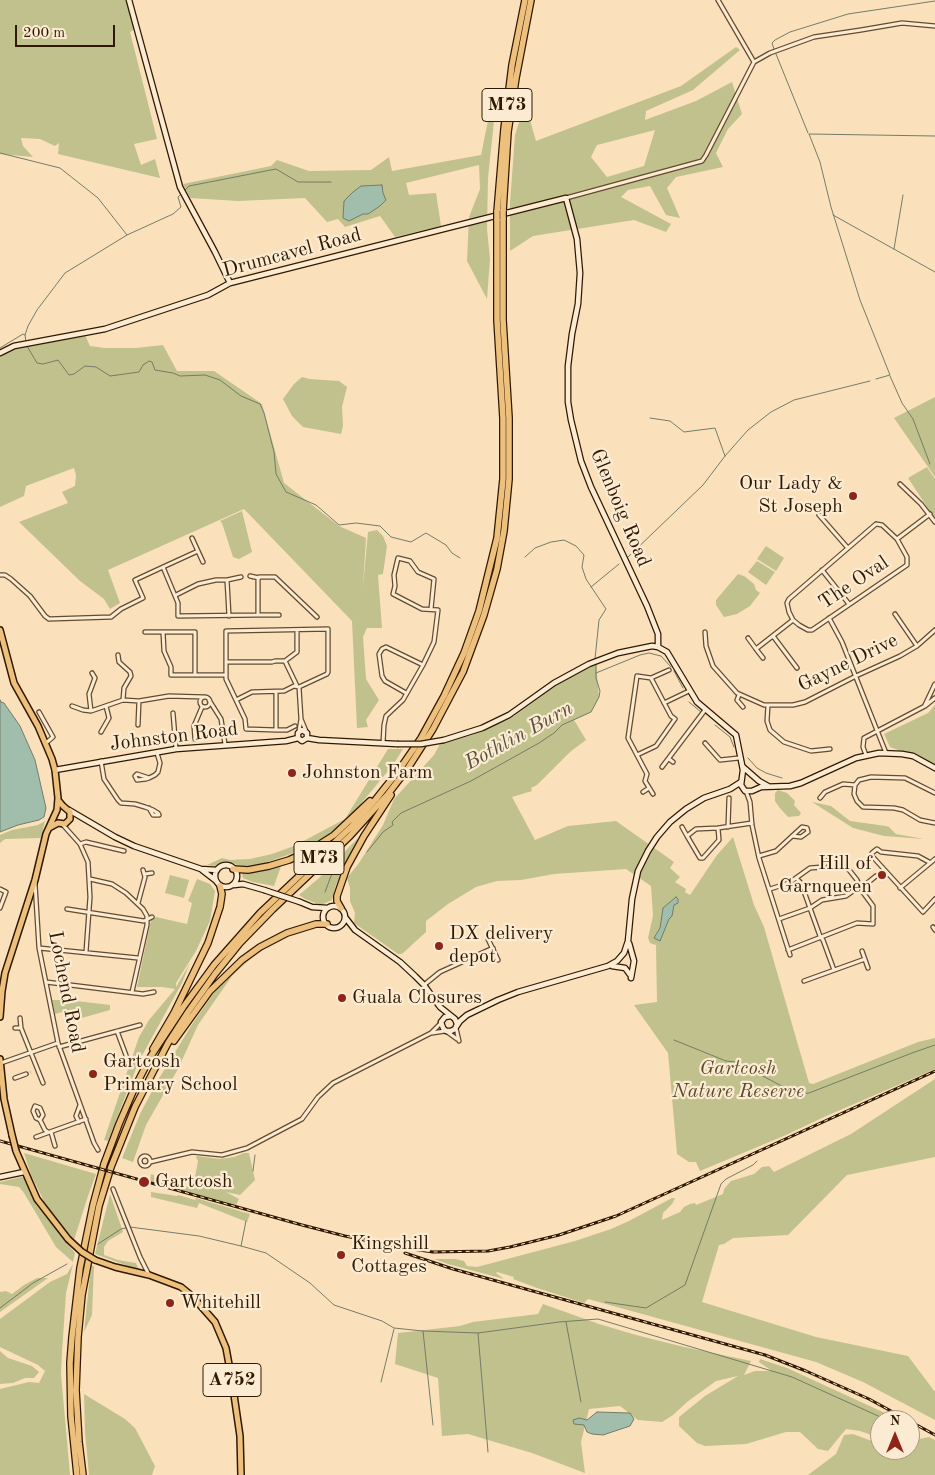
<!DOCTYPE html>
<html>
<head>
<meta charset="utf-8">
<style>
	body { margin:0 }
	#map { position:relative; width:935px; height:1475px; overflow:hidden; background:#fbe0bc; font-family:"Old Standard TT",serif }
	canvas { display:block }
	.north { position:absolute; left:870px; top:1410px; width:50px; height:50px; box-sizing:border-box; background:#fcebd3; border:1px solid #aa977f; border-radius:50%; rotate:0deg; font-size:14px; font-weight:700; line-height:20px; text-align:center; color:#301901 }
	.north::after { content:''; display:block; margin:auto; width:18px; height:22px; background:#8f2418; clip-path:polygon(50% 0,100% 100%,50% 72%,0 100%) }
	.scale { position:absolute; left:15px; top:25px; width:100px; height:22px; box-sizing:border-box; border:2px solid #301901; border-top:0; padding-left:6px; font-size:15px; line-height:18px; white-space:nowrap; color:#301901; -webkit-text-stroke:4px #fcebd3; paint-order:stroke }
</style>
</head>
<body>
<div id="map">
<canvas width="935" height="1475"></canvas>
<div class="north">N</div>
<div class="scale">200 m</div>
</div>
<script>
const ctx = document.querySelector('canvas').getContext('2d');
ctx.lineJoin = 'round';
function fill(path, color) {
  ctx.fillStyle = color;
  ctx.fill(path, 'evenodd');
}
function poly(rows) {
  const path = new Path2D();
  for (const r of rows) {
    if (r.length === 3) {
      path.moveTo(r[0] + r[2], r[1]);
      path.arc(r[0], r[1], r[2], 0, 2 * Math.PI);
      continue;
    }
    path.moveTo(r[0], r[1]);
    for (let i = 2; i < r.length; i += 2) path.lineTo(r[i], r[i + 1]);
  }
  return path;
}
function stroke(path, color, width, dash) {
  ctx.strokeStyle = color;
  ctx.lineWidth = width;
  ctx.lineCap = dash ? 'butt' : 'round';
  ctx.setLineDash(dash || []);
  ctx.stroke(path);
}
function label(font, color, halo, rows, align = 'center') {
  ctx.font = font + ' "Old Standard TT",serif';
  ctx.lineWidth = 4.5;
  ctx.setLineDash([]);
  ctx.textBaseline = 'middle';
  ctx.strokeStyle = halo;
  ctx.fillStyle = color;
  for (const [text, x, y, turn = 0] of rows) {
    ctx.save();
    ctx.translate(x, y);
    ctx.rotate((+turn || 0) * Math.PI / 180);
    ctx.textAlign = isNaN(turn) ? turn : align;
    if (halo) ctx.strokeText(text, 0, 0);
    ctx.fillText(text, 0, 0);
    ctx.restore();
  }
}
const green = poly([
	[0,0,127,0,135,29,130,32,157,139,134,144,141,165,155,159,160,178,58,154,59,143,55,146,40,139,21,138,23,146,33,157,0,154],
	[736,47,740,50,693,90,646,111,645,120,696,101,732,82,742,114,728,129,716,153,723,167,676,177,667,188,680,218,666,215,650,186,628,190,621,197,671,224,666,232,634,220,533,236,510,251,510,203,515,135,525,103,536,141,681,86],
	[655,130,644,166,607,177,591,157,597,145],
	[488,121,494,121,488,178,487,229,490,259,487,299,467,261,469,217,480,189,479,165,406,183,409,195,436,193,441,226,395,237,380,216,345,227,338,219,327,222,305,198,238,201,190,198,183,184,271,166,277,160,309,171,371,170,389,157,392,171,481,155],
	[85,335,90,346,105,348,136,348,163,345,177,371,214,371,262,404,284,483,339,526,366,538,363,587,368,532,377,530,383,536,387,546,383,574,378,575,382,628,367,628,363,637,366,679,379,700,366,720,368,727,357,728,352,621,244,509,108,570,120,603,110,609,104,599,80,581,19,522,68,503,62,492,75,486,76,475,74,468,26,486,24,496,0,507,0,357,12,349,35,343],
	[302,377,310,379,339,381,347,387,342,407,343,426,341,434,303,427,292,416,283,399,294,384],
	[935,397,935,477,894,418],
	[927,467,935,479,935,519,908,478],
	[242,511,252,552,239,559,233,557,222,523,220,521],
	[766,546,784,558,776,571,757,559],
	[757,561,775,572,766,585,748,572],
	[738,574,744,576,754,584,756,590,760,593,750,606,737,614,724,617,716,605,716,600],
	[596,664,599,697,591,712,574,720,586,740,570,752,537,785,531,788,532,791,512,797,535,840,568,826,616,821,674,862,670,868,680,877,675,882,686,889,685,892,690,895,717,855,733,837,754,905,764,927,809,1083,813,1084,918,1042,935,1038,935,1069,824,1117,786,1135,700,1171,696,1162,689,1162,677,1154,668,1053,634,1005,657,1002,656,945,650,943,648,938,653,916,651,886,626,869,554,874,521,880,497,881,476,887,448,904,426,921,426,932,402,954,398,954,354,923,355,913,350,901,350,888,347,878,359,863,383,825,394,799,434,755,440,744,472,735,510,719,561,682],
	[935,705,935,764,890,747,884,734,928,713],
	[388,749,403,749,393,765,354,812,335,829,322,839,296,852,262,864,245,867,231,863,213,866,207,865,222,858,230,860,250,859,272,854,294,846,345,819],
	[778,790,787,793,795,801,794,805,801,813,799,816,788,817,779,807,775,801,775,793],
	[812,802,831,806,850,821,886,826,889,827,896,834,924,839,884,836,853,828],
	[45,821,41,838,5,839,0,843,0,835,12,830,38,825],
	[358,838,336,885,332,900,321,905,305,899,299,895,319,878],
	[281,866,274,886,253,882,243,878,242,874],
	[170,875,189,880,184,898,165,893],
	[197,879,210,884,215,891,210,921,196,951,176,983,176,987,190,963,182,983,139,1061,108,1141,104,1140,110,1122,139,1037,149,1020,175,989,162,987,137,987,151,920,156,917,187,924,192,903,188,901],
	[259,951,232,976,198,1025,178,1069,146,1125,133,1162,122,1158,140,1114,158,1080,191,1026,220,984,245,958],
	[52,1000,68,1000,110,1005,110,1010,71,1021,69,1010,55,1014],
	[935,1079,935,1157,847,1175,788,1235,733,1238,724,1244,719,1245,702,1302,816,1337,908,1356,935,1392,935,1420,863,1382,816,1362,588,1299,584,1303,537,1288,513,1279,514,1277,497,1272,496,1273,504,1279,448,1264,434,1259,455,1259,464,1261,467,1266,477,1267,575,1241,611,1229,629,1221,672,1198,675,1198,672,1204,663,1213,662,1220,680,1212,684,1207,690,1204,695,1203,696,1205,723,1194,724,1189,731,1181,754,1174,762,1167,769,1166,774,1172,851,1134],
	[24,1153,96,1174,88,1196,74,1240,46,1205,31,1175],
	[244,1153,249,1153,255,1180,240,1195,226,1192,239,1199,236,1205,150,1181,151,1174,154,1175,154,1177,189,1187,192,1175,195,1177,198,1161,196,1157,197,1156,220,1159,234,1157],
	[21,1177,24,1178,36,1205,75,1253,73,1262,56,1247,24,1193,19,1187,0,1184,0,1182],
	[151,1192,177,1196,178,1195,195,1200,196,1198,250,1214,247,1222,199,1203,197,1208,151,1197],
	[110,1194,123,1232,108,1241,104,1247,104,1255,118,1260,136,1263,139,1270,95,1254],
	[73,1264,66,1293,62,1352,61,1374,70,1475,0,1475,0,1389,29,1382,39,1383,45,1371,38,1365,0,1347,0,1319,50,1282,67,1274],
	[91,1265,94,1266,92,1315,84,1332],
	[37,1278,48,1278,0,1312,0,1292,6,1291,12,1294,24,1285],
	[543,1304,599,1324,636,1335,680,1346,751,1361,744,1375,755,1371,772,1371,759,1362,760,1359,787,1368,900,1420,880,1420,880,1438,860,1431,846,1429,828,1451,818,1449,800,1432,786,1432,746,1444,705,1446,697,1443,679,1426,679,1417,705,1396,738,1376,716,1381,687,1402,673,1415,662,1422,638,1420,620,1406,589,1409,581,1442,585,1473,532,1453,468,1434,442,1436,438,1378,395,1364,398,1333,460,1326,473,1322,538,1314],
	[0,1351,8,1358,32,1366,39,1372,34,1378,25,1378,13,1383,0,1384],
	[84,1394,125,1419,135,1428,155,1466,152,1475,89,1475,85,1432],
	[853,1434,880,1444,880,1450,910,1450,910,1441,929,1437,935,1440,935,1475,808,1475,836,1454,844,1435]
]);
const water = poly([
	[382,185,383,193,386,200,380,206,368,214,363,214,349,221,343,218,344,201,353,192,361,186,382,185],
	[0,700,1,702,4,703,20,726,35,760,46,808,44,817,39,820,18,825,0,832,0,700],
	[676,897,678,899,678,903,674,905,672,916,669,919,660,941,654,938,660,928,663,908,676,897],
	[597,1412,630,1413,634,1419,630,1426,603,1435,592,1434,587,1432,584,1425,574,1424,573,1420,579,1418,587,1420,597,1412]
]);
const stream = poly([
	[774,49,772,43,775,40,790,32,848,14,935,1],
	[776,54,808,133],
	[0,153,60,168,98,198,127,235,65,273,37,310,28,326,25,335,26,342],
	[184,191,189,186,276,169,298,182,331,182],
	[833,215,935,272],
	[127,235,173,214,181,207,178,197,181,194],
	[894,249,903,195],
	[27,346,37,363,43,364,58,360,69,375,74,374,85,366,96,367,110,376,132,373,139,372,143,365,149,361,152,362,155,370,173,373,180,376,205,375,220,380,241,396,260,404,264,413,274,452,276,474,286,492,316,505,339,525,356,523,380,526,391,537,411,542,426,533,446,545,452,553,460,558],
	[0,348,23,334,25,335],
	[890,376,902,403,913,419,930,464],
	[876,379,890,375,860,300,831,207,820,162,809,134,935,136],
	[650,418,670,421,684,432,715,428,725,456],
	[525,557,535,548,551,542,564,540,576,546,584,555,582,567,586,579,606,609,599,620,595,659],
	[628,557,703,485,725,456,748,430,771,412,794,400,870,381],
	[591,587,619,564],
	[674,671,683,688],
	[596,673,640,655,649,653,661,656,671,667],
	[689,702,701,712],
	[715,725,730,737,734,747],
	[748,758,757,768,766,773,782,778],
	[367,852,383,832,393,825,392,822,401,813,471,781,539,743,554,733,562,725,591,712,599,697,600,691,596,678,596,663],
	[325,892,331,876,336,869],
	[674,1040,726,1061,736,1062,797,1094,809,1093,912,1053,935,1045],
	[253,1171,255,1155],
	[98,1244,121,1229,130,1227,199,1236,241,1246,246,1221],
	[241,1246,266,1253,310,1283,334,1305,382,1321,394,1328,423,1331,478,1333,559,1322,598,1319,792,1377,887,1420],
	[605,1302,646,1308,685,1285,721,1184,726,1179,753,1165,757,1161],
	[0,1308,33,1283,67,1264],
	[566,1322,581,1402],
	[423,1331,433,1425],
	[478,1333,488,1452],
	[381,1382,394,1329]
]);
const streetTunnel = poly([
	[26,1074,31,1072]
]);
const street = poly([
	[718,0,754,62],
	[566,198,702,161,706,155,754,62,770,53,814,37,861,30,902,23,935,26],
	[900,484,921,504,935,522],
	[819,515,847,547],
	[876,524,882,525,897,539,907,557,907,565,812,630,808,630,799,625,793,620,789,612,787,603,789,599,876,524],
	[192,538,203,562],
	[897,539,930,514],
	[163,567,198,551],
	[822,570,849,604],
	[0,575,5,575,11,579,30,596,45,616,49,619,111,617,121,609,143,598,135,580,163,567,178,603,178,616,258,615,258,579,259,577,275,577,317,617],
	[250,576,259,578],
	[227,580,241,577],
	[176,595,198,584,216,580,227,580,229,616],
	[895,614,917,646],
	[258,615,279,615],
	[829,618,842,642,886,753],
	[145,632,195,632,195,674],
	[163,632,164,651,171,667,171,675,226,675],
	[705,632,706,646,713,666,737,693,764,705,793,705,805,702,856,676,900,656,917,646,935,630],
	[773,636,797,668],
	[748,638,756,649,793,620],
	[756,649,763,658],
	[118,655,119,662,130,672,131,676,124,688,123,700],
	[226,662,272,662,275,661,285,661],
	[423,665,434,642,438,610,422,609,393,594,395,586,394,575,398,558,410,561,418,572,434,579,431,609],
	[651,678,669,670],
	[297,686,285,661,297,652,297,630],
	[299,687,294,686,284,691,252,692,236,700,226,679,226,631,328,629,328,672,327,674,299,687,301,719],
	[739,695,737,700,743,707],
	[205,702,5],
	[209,700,221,719,225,744],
	[236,700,245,719,246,729,276,730,276,692],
	[664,703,689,691],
	[768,705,767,721,770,730,784,742,811,751,830,749],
	[925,705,935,684],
	[72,706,83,710,91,711,123,700,139,701,169,696,204,697],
	[91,711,89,694,95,678,92,673],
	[39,712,53,737,46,743],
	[173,713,176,749],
	[138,725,139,701],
	[276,730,287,730,295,726],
	[299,731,301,719,306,731],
	[101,732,109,718,106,706],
	[195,739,194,726,202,707],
	[383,743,384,725,386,716,403,700,423,665,386,647,382,649,379,654,382,676,385,681,406,693],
	[705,743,720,760,739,758],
	[637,755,656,746,675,719,671,716,651,678,637,676,628,738,647,774,645,781,653,794],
	[866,755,863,747,864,738,925,706,935,698],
	[669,759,673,762],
	[101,761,104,779,118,800,121,803,135,804,145,807,153,810,158,813,159,815,153,815,149,808],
	[662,767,705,710],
	[149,778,137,774,135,776,137,780,146,779,149,778,155,775,158,772,160,763,157,753],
	[746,791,750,802,752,825,759,858,790,955],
	[643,792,649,788],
	[935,793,905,778,871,777,859,780,855,785,854,794,857,801,863,807,894,808,903,810,920,820,935,823],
	[820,798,825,792,843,784,855,785],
	[63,825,80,844,88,862,90,897,86,952],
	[682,827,687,836],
	[728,827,729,798],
	[718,828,696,829,687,836,700,858,703,858,719,840,718,828,752,823],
	[80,844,86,842,124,851],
	[759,856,776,851,802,827,807,828,808,832,801,837,792,836],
	[929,862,918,856,881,852,877,849,872,853,872,856,923,912,935,899],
	[145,874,152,873],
	[796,878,801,883,820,936,823,940,834,970],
	[90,879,112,884,126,893,143,909,147,916,147,925,132,992],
	[35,883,39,948,58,1043,94,1143,98,1150],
	[900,888,935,859],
	[0,889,6,892,0,908],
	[770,889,789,883,810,868,823,867,828,860,835,857,842,861,857,880,862,891,873,906,873,924,857,923,788,950],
	[860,889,876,876],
	[138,903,145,877,143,870],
	[67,909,144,921,152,917],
	[779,919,810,908,822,900,846,896,860,886],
	[933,927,935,930],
	[488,939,498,960],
	[39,948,138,958],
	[862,951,868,968],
	[804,981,865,959],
	[46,982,143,994,154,992],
	[424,985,440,972,493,948],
	[20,1018,21,1028],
	[15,1028,21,1028,43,1083],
	[456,1028,459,1041],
	[117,1031,127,1058,125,1064],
	[446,1031,457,1039],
	[432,1033,445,1031],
	[59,1047,140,1025],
	[1,1063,58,1043],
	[15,1078,26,1074],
	[40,1120,43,1115,40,1108,35,1106,33,1111,36,1118,40,1120,45,1130,48,1132],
	[79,1122,76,1116,80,1105],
	[51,1132,55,1146],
	[36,1137,86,1119],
	[145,1161,5],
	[150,1162,192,1152,222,1155,247,1148,302,1119,318,1097,333,1083,431,1033,441,1023],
	[113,1189,140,1257,149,1275]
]);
const secondary = poly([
	[129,0,180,187,215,252,230,283],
	[0,353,14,346,105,329,208,295,230,283,566,198,577,239,580,273,578,304,572,334,568,366,568,402,571,420,581,461,591,487,647,606,658,634,658,647],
	[298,738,298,733,302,730,307,733,307,738],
	[444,740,482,728,509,715,554,683,589,664,618,653,652,646,658,647,667,652,697,702,736,735,743,770,741,785,745,791,752,791,761,787,790,786,801,783,856,758,879,753,902,754,913,756,935,768],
	[743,767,759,781,768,786],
	[55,770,176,749,286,741,298,738,302,741,307,738,319,740,397,744],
	[69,810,115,837,134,846,201,869,217,870],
	[226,876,11],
	[202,870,215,880],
	[234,885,243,884,264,890],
	[300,902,312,907,327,908],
	[334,917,11],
	[345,917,355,930,400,962,415,976,424,985,440,1007,455,1019,457,1024,455,1029,451,1031,446,1031,443,1028,441,1022,445,1017,451,1016],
	[629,943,634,961,631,978],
	[612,966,625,968,631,976],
	[456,1027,460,1021,467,1015,498,1000,518,992,608,966,617,961,624,953,628,941,632,899,638,871,648,851,657,837,670,822,686,809,704,798,730,789,741,782],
	[0,1177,24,1172]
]);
const primary = poly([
	[0,630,14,683,38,726,52,759,55,770,58,798,57,810,46,834,35,880,5,973,2,991,0,1017],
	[49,828,58,823,65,824,70,819,70,812,63,806,58,800],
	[0,1059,4,1099,12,1135],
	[16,1151,37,1199,68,1239],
	[95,1260,115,1267,149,1275,181,1287,192,1296,215,1322,226,1348,232,1381,240,1436,241,1475]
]);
const highway = poly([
	[503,211,508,132,516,78,531,0],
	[497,212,504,129,512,65,525,0],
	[233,869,248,870,269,866,289,860,309,851,334,835,370,801],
	[341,908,337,901,337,896,347,867,364,836,391,795],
	[174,1041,210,991,242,960,260,947,287,933,316,924,327,924],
	[153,1049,174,1013,208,943,220,907,222,894,220,886],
	[77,1475,71,1416,70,1363,72,1337,80,1268,93,1205,104,1164,119,1124,135,1087,151,1056,184,1006,214,965,260,913,351,827,376,799,399,770,421,738,444,696,464,653,479,611,497,538,503,479,503,418,497,320,497,219],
	[83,1475,79,1442,76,1390,78,1337,82,1295,99,1206,111,1167,135,1107,168,1043,188,1012,215,974,240,943,273,909,350,836,388,794,408,768,433,729,463,672,484,615,497,569,504,531,509,479,509,418,503,320,503,218]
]);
const rail = poly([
	[0,1141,302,1225,345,1236,398,1247,433,1252,488,1251,510,1247,559,1235,616,1216,935,1071],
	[405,1253,453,1269,765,1355,806,1371,869,1399,935,1435]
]);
const secondaryBridge = poly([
	[397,744,421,744,444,740],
	[264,890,300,902]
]);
const primaryBridge = poly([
	[12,1135,16,1151],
	[68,1239,82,1252,95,1260]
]);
const highwayBridge = poly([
	[503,218,503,211],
	[497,219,497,212]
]);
const markers = [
	[853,496,5,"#8f2418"],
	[292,773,5,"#8f2418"],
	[882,875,5,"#8f2418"],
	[439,946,5,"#8f2418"],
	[342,998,5,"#8f2418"],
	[93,1074,5,"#8f2418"],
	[144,1182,6,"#8f2418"],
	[341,1255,5,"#8f2418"],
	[170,1303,5,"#8f2418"]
];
const shields = [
	[507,105,50],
	[319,858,50],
	[232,1380,58]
];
const shieldNames = [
	["M73",507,105],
	["M73",319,858],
	["A752",232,1380]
];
const streetNames = [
	["Drumcavel Road",292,253,-15],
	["Glenboig Road",620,508,67],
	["The Oval",854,583,-34],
	["Gayne Drive",848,663,-26],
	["Johnston Road",174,737,-7],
	["Lochend Road",66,992,79]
];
const poiNames = [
	["Our Lady &",843,484,"right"],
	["St Joseph",843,507,"right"],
	["Johnston Farm",302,773],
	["Hill of",872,864,"right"],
	["Garnqueen",872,887,"right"],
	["DX delivery",449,934],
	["depot",449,957],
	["Guala Closures",352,998],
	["Gartcosh",103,1062],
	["Primary School",103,1085],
	["Gartcosh",155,1182],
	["Kingshill",351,1244],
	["Cottages",351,1267],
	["Whitehill",180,1303]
];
const parkNames = [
	["Gartcosh",738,1069],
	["Nature Reserve",738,1092]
];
const waterNames = [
	["Bothlin Burn",519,736,-29]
];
fill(green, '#c1c18e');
fill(water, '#a0beab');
stroke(water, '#737c67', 1);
stroke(stream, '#737c67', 1);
stroke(streetTunnel, '#d2b897', 3, [3, 1.5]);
stroke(street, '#634b30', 5.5);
stroke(secondary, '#301901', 7);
stroke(primary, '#301901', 8);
stroke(highway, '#301901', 8);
stroke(street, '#fcebd3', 3);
stroke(secondary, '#fcebd3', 4.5);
stroke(primary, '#eec07e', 5);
stroke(highway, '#eec07e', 5.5);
stroke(rail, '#301901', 3);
stroke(rail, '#fcebd3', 1, [4]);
stroke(secondaryBridge, '#301901', 7, []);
stroke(primaryBridge, '#301901', 8, []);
stroke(highwayBridge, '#301901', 8, []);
stroke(secondaryBridge, '#fcebd3', 4.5);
stroke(primaryBridge, '#eec07e', 5);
stroke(highwayBridge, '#eec07e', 5.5);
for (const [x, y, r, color] of markers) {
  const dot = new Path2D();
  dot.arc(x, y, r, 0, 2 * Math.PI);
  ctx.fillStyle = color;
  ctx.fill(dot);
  stroke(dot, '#fcebd3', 2);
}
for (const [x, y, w] of shields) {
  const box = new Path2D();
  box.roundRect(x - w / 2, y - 16.5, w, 33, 4);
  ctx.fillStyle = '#fcebd3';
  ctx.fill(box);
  stroke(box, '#301901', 1);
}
label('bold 19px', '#301901', null, shieldNames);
label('20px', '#301901', '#fcebd3', streetNames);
label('20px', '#301901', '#fcebd3', poiNames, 'left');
label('italic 20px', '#5c4b2b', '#fcebd3', parkNames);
label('italic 21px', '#57533c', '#fcebd3', waterNames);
</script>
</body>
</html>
